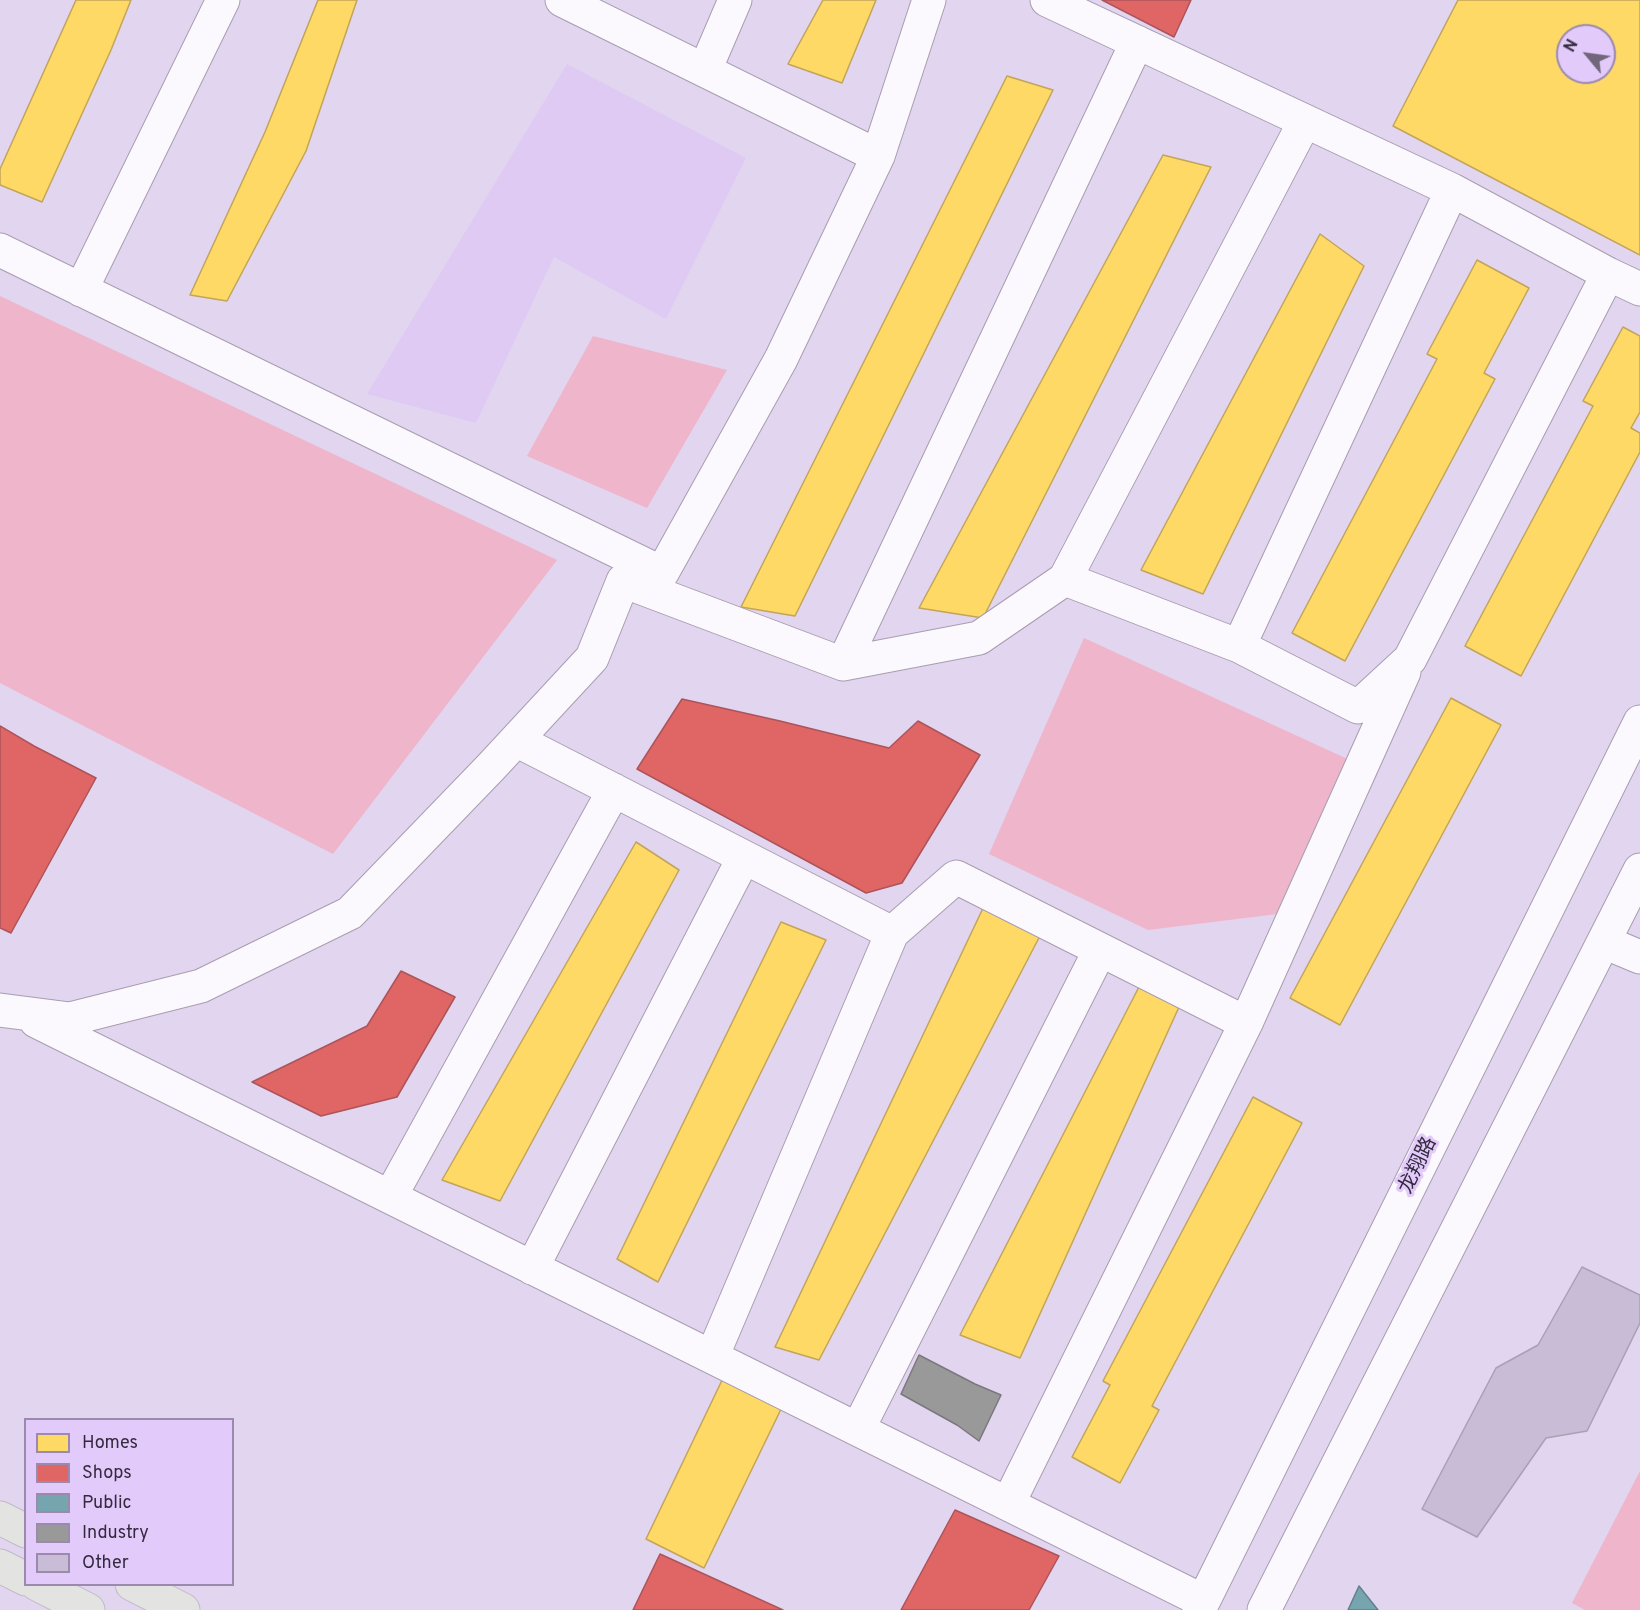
<!DOCTYPE html>
<html>
<head>
<meta charset="utf-8">
<style>
	body { margin:0 }
	#map { position:relative; width:1640px; height:1610px; overflow:hidden; background:#e2d5ef; font-family:Overpass,sans-serif }
	canvas { display:block }
	.legend { position:absolute; left:24px; top:1418px; width:210px; height:168px; box-sizing:border-box; background:#e2cafa; border:2px solid #9c8aae; margin:0; padding:8px 10px; list-style:none; font-size:18px; color:#342a3d }
	.legend li { display:flex; align-items:center; gap:12px; height:30px }
	.legend b { width:30px; border:2px solid #9c8aae }
	.north { position:absolute; left:1556px; top:24px; width:60px; height:60px; box-sizing:border-box; background:#e2cafa; border:2px solid #9c8aae; border-radius:50%; rotate:299deg; font-size:16px; font-weight:700; line-height:24px; text-align:center; color:#342a3d }
	.north::after { content:''; display:block; margin:auto; width:21px; height:27px; background:#71667b; clip-path:polygon(50% 0,100% 100%,50% 72%,0 100%) }
</style>
</head>
<body>
<div id="map">
<canvas width="1640" height="1610"></canvas>
<ul class="legend">
<li><b style="height:16px;background:#ffd966"></b>Homes</li>
<li><b style="height:16px;background:#e06666"></b>Shops</li>
<li><b style="height:16px;background:#76a5af"></b>Public</li>
<li><b style="height:16px;background:#999"></b>Industry</li>
<li><b style="height:16px;background:#c9bcd7"></b>Other</li>
</ul>
<div class="north">N</div>
</div>
<script>
const ctx = document.querySelector('canvas').getContext('2d');
ctx.lineJoin = 'round';
function fill(path, color) {
  ctx.fillStyle = color;
  ctx.fill(path, 'evenodd');
}
function poly(rows) {
  const path = new Path2D();
  for (const r of rows) {
    path.moveTo(r[0], r[1]);
    for (let i = 2; i < r.length; i += 2) path.lineTo(r[i], r[i + 1]);
  }
  return path;
}
function stroke(path, color, width, dash) {
  ctx.strokeStyle = color;
  ctx.lineWidth = width;
  ctx.lineCap = dash ? 'butt' : 'round';
  ctx.setLineDash(dash || []);
  ctx.stroke(path);
}
function label(font, color, halo, rows, align = 'center') {
  ctx.font = font + ' Overpass,"Noto Sans SC",sans-serif';
  ctx.lineWidth = 6;
  ctx.setLineDash([]);
  ctx.textBaseline = 'middle';
  ctx.strokeStyle = halo;
  ctx.fillStyle = color;
  for (const [text, x, y, turn = 0] of rows) {
    ctx.save();
    ctx.translate(x, y);
    ctx.rotate((+turn || 0) * Math.PI / 180);
    ctx.textAlign = isNaN(turn) ? turn : align;
    if (halo) ctx.strokeText(text, 0, 0);
    ctx.fillText(text, 0, 0);
    ctx.restore();
  }
}
const built = poly([
	[567,64,746,158,666,319,554,257,476,423,367,394]
]);
const green = poly([
	[0,296,557,560,333,854,0,683],
	[593,336,727,370,647,508,527,456],
	[1084,638,1378,773,1310,910,1148,930,989,854],
	[1640,1471,1640,1610,1585,1610,1572,1603]
]);
const homes = poly([
	[76,0,131,0,111,50,42,202,0,185,0,169,76,0],
	[318,0,357,0,306,151,227,301,190,295,265,132,318,0],
	[823,0,876,0,842,83,788,64,823,0],
	[1458,0,1640,0,1640,255,1393,126,1458,0],
	[1568,36,1604,36,1604,72,1568,72,1568,36],
	[1007,76,1053,90,795,616,741,607,1007,76],
	[1163,155,1211,167,983,618,919,608,1163,155],
	[1320,234,1364,266,1203,594,1141,570,1320,234],
	[1477,260,1529,288,1484,373,1495,379,1345,661,1292,633,1437,359,1427,354,1477,260],
	[1623,327,1640,336,1640,412,1631,428,1640,433,1640,452,1521,676,1465,646,1593,406,1583,401,1623,327],
	[1451,698,1501,725,1340,1025,1290,998,1451,698],
	[636,842,679,870,500,1201,442,1180,636,842],
	[985,904,1042,932,819,1360,775,1347,985,904],
	[781,922,826,940,658,1282,617,1259,781,922],
	[1141,983,1184,996,1020,1358,960,1335,1141,983],
	[1253,1097,1302,1123,1152,1406,1159,1410,1120,1483,1072,1457,1110,1385,1103,1381,1253,1097],
	[725,1374,784,1403,704,1568,646,1539,725,1374]
]);
const shops = poly([
	[1102,0,1191,0,1174,37,1102,0],
	[682,699,780,721,889,748,918,721,980,755,902,883,866,893,637,769,682,699],
	[0,726,34,746,96,778,11,933,0,928,0,726],
	[401,971,455,997,397,1097,321,1116,252,1082,367,1026,401,971],
	[955,1510,1059,1556,1029,1610,901,1610,955,1510],
	[660,1554,783,1610,633,1610,660,1554]
]);
const public = poly([
	[1359,1586,1378,1610,1348,1610,1359,1586]
]);
const industry = poly([
	[919,1355,975,1384,1001,1395,979,1441,957,1425,901,1394,919,1355]
]);
const building = poly([
	[1582,1267,1640,1295,1640,1323,1587,1431,1546,1438,1477,1537,1422,1509,1496,1368,1538,1345,1582,1267]
]);
const street = poly([
	[562,0,878,156],
	[705,70,735,0],
	[0,250,662,573],
	[1608,274,1640,289],
	[81,290,223,0],
	[1065,579,1305,121],
	[623,581,843,664,979,638,1065,579,1239,646,1358,707,1410,659,1608,274,1452,190,1047,0],
	[1239,646,1452,190],
	[843,664,1137,42],
	[516,740,892,933,956,877,1246,1023,1404,672],
	[1604,942,1640,957],
	[0,1010,70,1019,201,986,350,913,491,767,592,658,623,581,662,573,781,359,878,156,929,0],
	[36,1021,1203,1601],
	[390,1197,614,790],
	[532,1268,744,857],
	[712,1357,892,933],
	[858,1429,1100,950],
	[1008,1504,1246,1023]
]);
const secondary = poly([
	[1199,1610,1640,722],
	[1264,1610,1640,870]
]);
const primary = poly([
	[0,1518,26,1531],
	[0,1566,26,1579],
	[37,1584,88,1610],
	[132,1584,183,1610]
]);
const streetNames = [
	["龙翔路",1419,1166,-64]
];
fill(built, '#dfcaf4');
fill(green, '#eeb5cb');
fill(homes, '#ffd966');
stroke(homes, '#c2a45a', 1.5);
fill(shops, '#e06666');
stroke(shops, '#ac545a', 1.5);
fill(public, '#76a5af');
stroke(public, '#62808d', 1.5);
fill(industry, '#999');
stroke(industry, '#7b787d', 1.5);
fill(building, '#c9bcd7');
stroke(building, '#aaa0b4', 1.5);
stroke(street, '#a89db1', 35);
stroke(secondary, '#a89db1', 35);
stroke(primary, '#c1bac7', 35);
stroke(street, '#fbf9fd', 33);
stroke(secondary, '#fbf9fd', 33);
stroke(primary, '#e3e3e1', 33);
label('20px', '#342a3d', '#e2cafa', streetNames);
</script>
</body>
</html>
